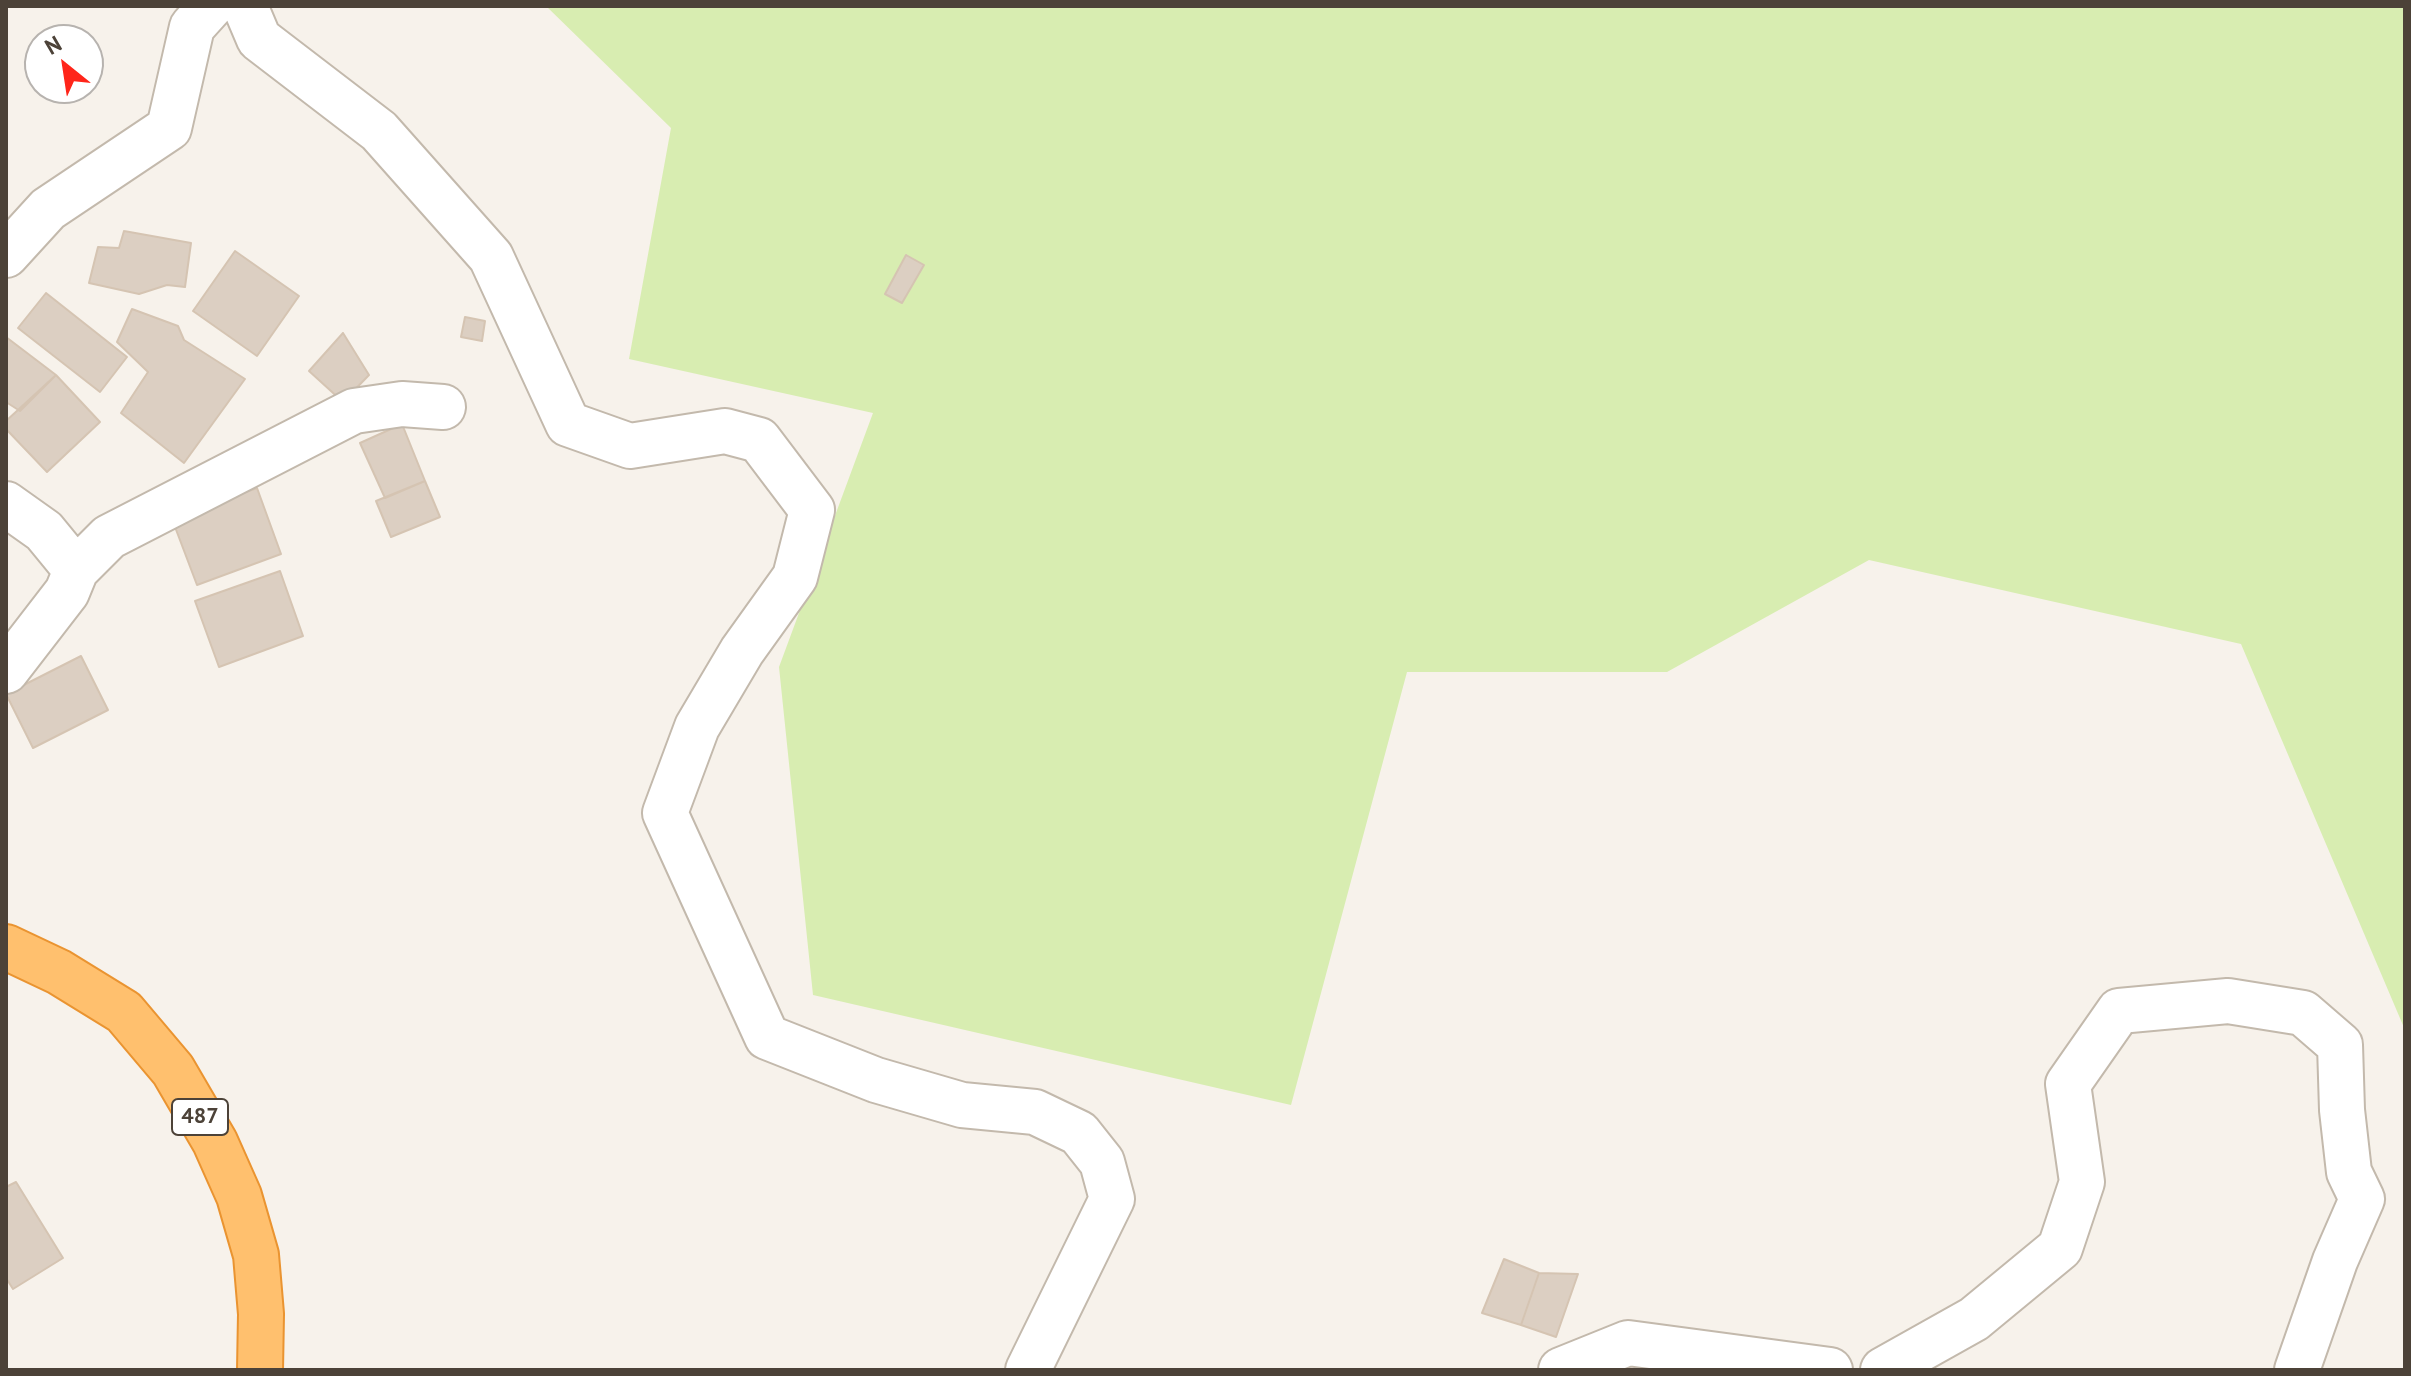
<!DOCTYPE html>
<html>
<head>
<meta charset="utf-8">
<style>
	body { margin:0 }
	#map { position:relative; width:2411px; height:1376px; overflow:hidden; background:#f7f2eb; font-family:"PT Sans",sans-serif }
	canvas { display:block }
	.frame { position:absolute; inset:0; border:8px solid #4c4238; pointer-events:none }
	.north { position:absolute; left:24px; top:24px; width:80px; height:80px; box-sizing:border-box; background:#fff; border:2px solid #b7b3af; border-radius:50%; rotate:330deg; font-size:22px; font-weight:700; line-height:32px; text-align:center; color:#4c4238 }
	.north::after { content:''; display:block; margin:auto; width:28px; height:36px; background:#ff251a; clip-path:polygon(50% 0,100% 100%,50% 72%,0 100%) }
</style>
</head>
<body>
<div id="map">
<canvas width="2411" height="1376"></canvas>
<div class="frame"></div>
<div class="north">N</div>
</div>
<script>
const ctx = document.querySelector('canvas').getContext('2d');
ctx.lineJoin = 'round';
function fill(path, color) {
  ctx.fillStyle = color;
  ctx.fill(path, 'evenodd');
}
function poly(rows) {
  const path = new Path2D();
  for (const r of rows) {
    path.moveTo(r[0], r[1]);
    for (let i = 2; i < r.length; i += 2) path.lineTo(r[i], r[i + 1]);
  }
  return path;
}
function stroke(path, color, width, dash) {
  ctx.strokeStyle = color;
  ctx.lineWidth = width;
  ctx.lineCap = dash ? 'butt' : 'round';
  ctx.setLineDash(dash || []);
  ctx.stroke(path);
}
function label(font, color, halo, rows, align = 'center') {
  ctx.font = font + ' "PT Sans",sans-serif';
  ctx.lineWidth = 6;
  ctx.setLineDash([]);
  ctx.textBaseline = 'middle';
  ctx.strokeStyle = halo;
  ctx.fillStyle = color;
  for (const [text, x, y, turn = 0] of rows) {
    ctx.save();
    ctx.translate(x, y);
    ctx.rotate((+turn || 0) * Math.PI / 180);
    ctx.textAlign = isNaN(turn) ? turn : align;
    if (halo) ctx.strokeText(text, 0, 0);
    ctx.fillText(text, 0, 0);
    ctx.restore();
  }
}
const green = poly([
	[546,6,2405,6,2405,1030,2241,644,1869,560,1667,672,1407,672,1291,1105,813,995,779,667,873,413,629,359,671,128]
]);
const building = poly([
	[124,231,191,243,185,287,167,285,139,294,89,283,98,247,119,248,124,231],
	[235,251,299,296,257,356,193,311,235,251],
	[906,255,924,265,902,303,885,294,906,255],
	[46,293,127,357,100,392,18,328,46,293],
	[132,309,178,326,184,340,245,379,184,463,121,413,148,372,117,342,132,309],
	[465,317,485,321,482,341,461,337,465,317],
	[343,333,369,375,343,402,309,371,343,333],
	[6,337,56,375,20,411,6,402,6,337],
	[56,375,100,422,47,472,6,429,6,421,56,375],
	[402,424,425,481,385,498,360,443,402,424],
	[425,481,440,517,391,537,376,501,425,481],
	[257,488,281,554,197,585,172,519,257,488],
	[280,571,303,636,219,667,195,601,280,571],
	[81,656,108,710,33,748,6,694,81,656],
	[16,1182,63,1258,13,1289,6,1278,6,1187,16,1182],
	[1504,1259,1539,1273,1521,1325,1482,1313,1504,1259],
	[1539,1273,1578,1274,1556,1337,1521,1325,1539,1273]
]);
const minor = poly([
	[245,6,259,39,379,131,491,257,568,424,630,446,725,431,759,440,812,510,795,577,742,651,697,727,665,813,767,1037,876,1080,962,1105,1035,1112,1079,1133,1102,1162,1112,1199,1028,1370],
	[6,255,48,209,169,128,192,27,211,6],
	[6,504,44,531,76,570],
	[6,671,67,592,76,570,109,537,354,411,402,404,443,407],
	[1561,1370,1628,1343,1830,1370],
	[1883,1370,1974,1319,2060,1248,2082,1182,2068,1084,2119,1011,2228,1001,2303,1013,2340,1045,2342,1110,2349,1172,2362,1199,2335,1261,2297,1370]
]);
const highway = poly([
	[6,947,59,972,124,1012,173,1070,215,1142,239,1196,256,1255,261,1314,260,1370]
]);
const shields = [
	[200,1117,56]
];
const shieldNames = [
	["487",200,1117]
];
fill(green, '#d8edb1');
fill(building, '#dccfc2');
stroke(building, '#d5c4b2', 2);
stroke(minor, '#c3b9ac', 48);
stroke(highway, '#ea9431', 48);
stroke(minor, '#fff', 44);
stroke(highway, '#ffc06e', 44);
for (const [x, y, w] of shields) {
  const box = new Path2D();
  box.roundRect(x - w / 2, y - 18, w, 36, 6);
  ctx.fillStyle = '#fff';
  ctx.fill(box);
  stroke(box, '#4c4238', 2);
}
label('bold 22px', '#4c4238', null, shieldNames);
</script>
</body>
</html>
